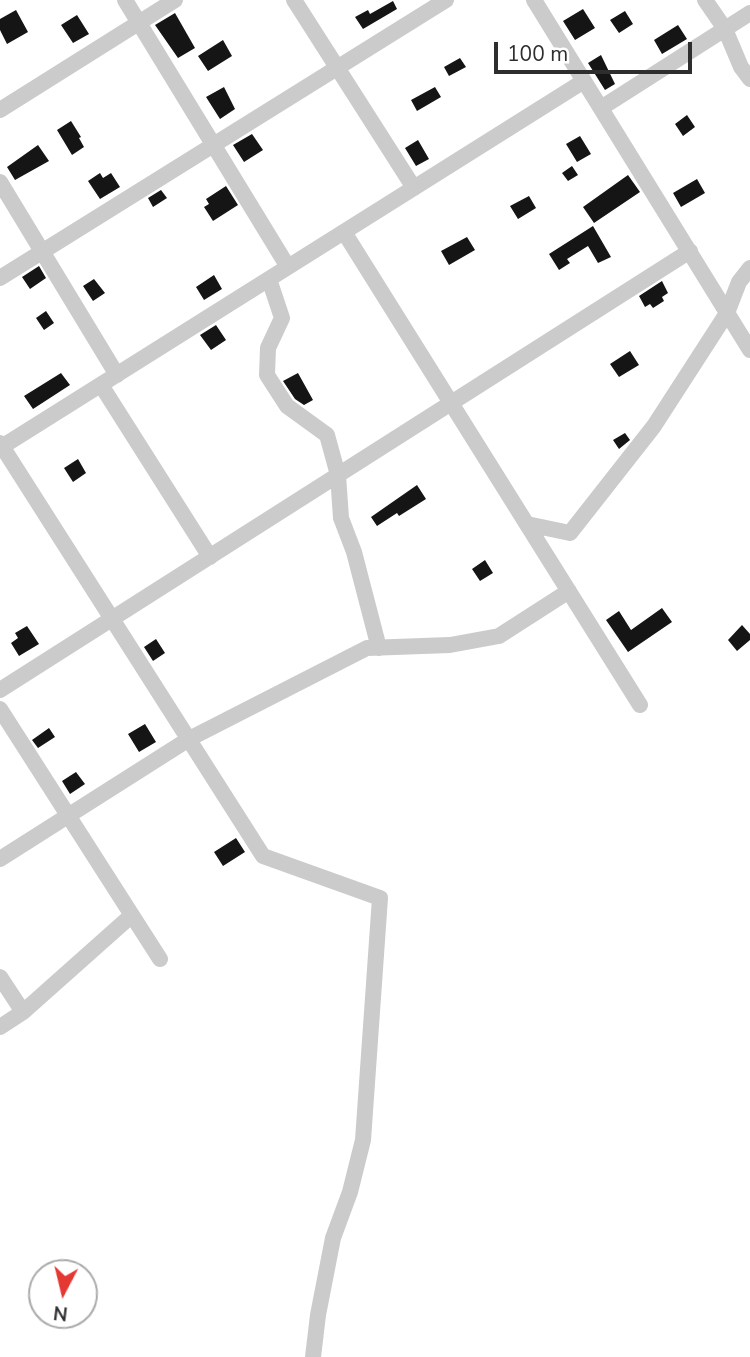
<!DOCTYPE html>
<html>
<head>
<meta charset="utf-8">
<style>
	body { margin:0 }
	#map { position:relative; width:750px; height:1357px; overflow:hidden; background:#fff; font-family:"Nunito Sans",sans-serif }
	canvas { display:block }
	.north { position:absolute; left:28px; top:1259px; width:70px; height:70px; box-sizing:border-box; background:#fff; border:2px solid #ababab; border-radius:50%; rotate:187deg; font-size:19px; font-weight:700; line-height:28px; text-align:center; color:#2e2e2e }
	.north::after { content:''; display:block; margin:auto; width:24px; height:32px; background:#e43832; clip-path:polygon(50% 0,100% 100%,50% 72%,0 100%) }
	.scale { position:absolute; left:494px; top:42px; width:198px; height:32px; box-sizing:border-box; border:4px solid #2e2e2e; border-top:0; padding-left:9px; font-size:21px; line-height:24px; white-space:nowrap; color:#2e2e2e; -webkit-text-stroke:5px #fff; paint-order:stroke }
</style>
</head>
<body>
<div id="map">
<canvas width="750" height="1357"></canvas>
<div class="north">N</div>
<div class="scale">100 m</div>
</div>
<script>
const ctx = document.querySelector('canvas').getContext('2d');
ctx.lineJoin = 'round';
function fill(path, color) {
  ctx.fillStyle = color;
  ctx.fill(path, 'evenodd');
}
function poly(rows) {
  const path = new Path2D();
  for (const r of rows) {
    path.moveTo(r[0], r[1]);
    for (let i = 2; i < r.length; i += 2) path.lineTo(r[i], r[i + 1]);
  }
  return path;
}
function stroke(path, color, width, dash) {
  ctx.strokeStyle = color;
  ctx.lineWidth = width;
  ctx.lineCap = dash ? 'butt' : 'round';
  ctx.setLineDash(dash || []);
  ctx.stroke(path);
}
const building = poly([
	[393,1,397,9,363,29,355,17,368,10,370,14],
	[583,9,595,28,575,40,563,21],
	[16,10,28,32,7,44,0,30,0,19],
	[625,11,633,24,619,33,610,20],
	[175,13,195,48,178,58,155,25],
	[77,15,89,34,73,43,61,25],
	[678,25,687,39,662,54,654,40],
	[223,40,232,56,208,71,198,56],
	[601,55,615,84,605,90,588,63],
	[460,58,466,67,449,76,444,67],
	[224,87,235,109,220,119,206,97],
	[435,87,441,97,417,111,411,100],
	[687,115,695,127,683,136,675,124],
	[71,121,81,137,79,138,84,147,72,155,57,130],
	[252,134,263,150,244,162,233,145],
	[580,136,591,154,577,162,566,144],
	[418,140,429,159,416,166,405,148],
	[38,145,49,161,15,180,7,167],
	[572,166,578,175,568,181,562,173],
	[100,173,103,178,111,173,120,187,100,199,88,181],
	[628,175,640,192,594,223,583,207],
	[697,179,705,193,681,207,673,193],
	[226,186,238,205,213,221,204,207,209,204,206,199],
	[161,190,167,198,153,207,148,198],
	[529,196,536,208,518,219,510,206],
	[593,226,611,257,598,263,588,246,567,259,570,263,559,270,549,254],
	[467,237,475,250,449,265,441,251],
	[39,266,46,278,30,289,22,277],
	[214,275,222,289,204,300,196,287],
	[94,279,105,293,93,301,83,286],
	[662,281,668,293,662,297,664,301,653,308,650,304,645,307,639,296],
	[46,311,54,323,44,330,36,318],
	[216,325,226,340,211,350,200,335],
	[630,351,639,365,619,377,610,364],
	[61,373,70,385,33,409,24,396],
	[298,373,313,400,304,405,295,399,283,381],
	[625,433,630,440,619,449,613,440],
	[78,459,86,473,73,482,64,468],
	[417,485,426,499,399,516,397,513,377,526,371,517],
	[485,560,493,573,480,581,472,569],
	[662,608,672,622,628,652,606,620,619,611,631,630],
	[742,625,750,634,750,640,737,651,728,640],
	[27,626,39,644,19,656,11,643,18,638,15,633],
	[156,639,165,653,153,661,144,647],
	[145,724,156,742,139,752,128,734],
	[49,728,55,737,38,748,32,740],
	[76,772,85,784,70,794,62,781],
	[236,838,245,852,223,866,214,852]
]);
const minor = poly([
	[125,0,288,267],
	[294,0,414,188],
	[534,0,750,350],
	[705,0,725,29,741,67,750,79],
	[601,108,750,13],
	[0,110,175,0],
	[0,182,117,375],
	[344,232,640,705],
	[0,278,446,0],
	[269,279,282,318,268,348,267,375,287,406,327,435,338,475,341,518,354,552,379,648],
	[101,385,210,557],
	[0,443,263,856,380,898,363,1140,350,1192,333,1238,318,1315,313,1357],
	[0,448,584,81],
	[527,524,570,533,654,426,727,313,739,282,750,268],
	[0,690,690,251],
	[0,709,160,959],
	[0,859,189,739,367,648,450,645,499,636,569,591],
	[0,977,23,1012],
	[0,1027,23,1012,132,915]
]);
fill(building, '#151515');
stroke(minor, '#cbcbcb', 16);
</script>
</body>
</html>
